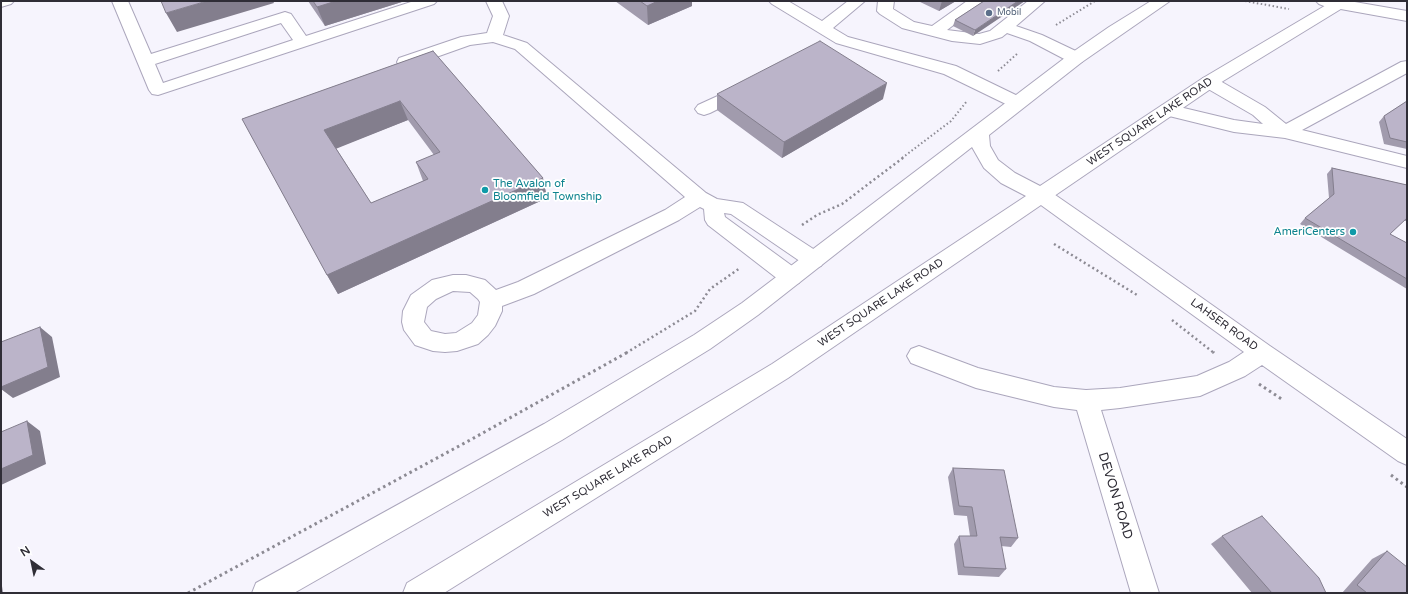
<!DOCTYPE html>
<html>
<head>
<meta charset="utf-8">
<style>
	body { margin:0 }
	#map { position:relative; width:1408px; height:594px; overflow:hidden; background:#f6f4fd; font-family:"Varela Round",sans-serif }
	canvas { display:block }
	.frame { position:absolute; inset:0; border:2px solid #2f2d36; pointer-events:none }
	.north { position:absolute; left:12px; top:542px; width:40px; height:40px; -webkit-text-stroke:3px #fff; paint-order:stroke; rotate:327deg; font-size:11px; font-weight:700; line-height:16px; text-align:center; color:#2f2d36 }
	.north::after { content:''; display:block; margin:auto; width:14px; height:18px; background:#2f2d36; clip-path:polygon(50% 0,100% 100%,50% 72%,0 100%) }
</style>
</head>
<body>
<div id="map">
<canvas width="1408" height="594"></canvas>
<div class="frame"></div>
<div class="north">N</div>
</div>
<script>
const ctx = document.querySelector('canvas').getContext('2d');
ctx.lineJoin = 'round';
function poly(rows) {
  const path = new Path2D();
  for (const r of rows) {
    path.moveTo(r[0], r[1]);
    for (let i = 2; i < r.length; i += 2) path.lineTo(r[i], r[i + 1]);
  }
  return path;
}
function stroke(path, color, width, dash) {
  ctx.strokeStyle = color;
  ctx.lineWidth = width;
  ctx.lineCap = dash ? 'butt' : 'round';
  ctx.setLineDash(dash || []);
  ctx.stroke(path);
}
function fill(path, color) {
  ctx.fillStyle = color;
  ctx.fill(path, 'evenodd');
}
function label(font, color, halo, rows, align = 'center') {
  ctx.font = font + ' "Varela Round",sans-serif';
  ctx.lineWidth = 3.5;
  ctx.setLineDash([]);
  ctx.textBaseline = 'middle';
  ctx.strokeStyle = halo;
  ctx.fillStyle = color;
  for (const [text, x, y, turn = 0] of rows) {
    ctx.save();
    ctx.translate(x, y);
    ctx.rotate((+turn || 0) * Math.PI / 180);
    ctx.textAlign = isNaN(turn) ? turn : align;
    if (halo) ctx.strokeText(text, 0, 0);
    ctx.fillText(text, 0, 0);
    ctx.restore();
  }
}
const pathFar2 = poly([
	[1245,1,1289,9],
	[1056,25,1095,1],
	[998,71,1018,53],
	[902,158,951,121,967,101]
]);
const pathFar1 = poly([
	[802,225,817,215,842,204,904,157],
	[1054,244,1137,295],
	[1172,320,1214,353],
	[626,353,695,311,710,289,740,268]
]);
const path = poly([
	[1213,352,1214,353],
	[1259,384,1283,400],
	[1391,475,1407,487],
	[188,593,472,439,628,352]
]);
const minor = poly([
	[1,1,14,1,11,4,1,7,1,1],
	[112,1,128,1,151,54,285,12,291,14,306,36,414,1,437,1,434,4,158,95,152,94,149,90,112,1],
	[281,23,293,40,163,83,155,64,281,23],
	[486,1,502,1,509,16,503,35,527,43,706,193,717,199,743,203,821,254,825,260,821,266,814,268,807,266,731,214,724,213,725,217,799,271,802,277,799,283,791,285,783,283,708,225,705,220,704,209,700,207,679,220,534,294,502,306,502,311,495,326,488,335,478,344,457,351,445,352,433,351,415,345,404,330,402,322,403,311,411,295,432,280,453,275,466,275,485,280,496,290,518,282,665,210,685,197,515,49,493,42,470,45,411,66,405,67,399,66,397,62,399,58,461,37,487,33,493,16,486,1],
	[453,291,470,292,478,299,480,302,478,315,472,323,456,333,445,334,431,331,424,322,427,307,436,299,453,291],
	[769,1,788,1,822,21,848,1,865,1,833,28,848,37,956,66,1024,99,1027,103,1024,107,1018,108,1012,107,944,74,836,43,772,4,769,1],
	[878,1,894,1,893,9,914,22,932,26,967,1,985,1,947,30,979,34,990,31,1028,1,1045,1,1016,26,1042,35,1082,54,1084,58,1082,62,1076,63,1070,62,1030,41,1007,33,1002,37,980,44,952,41,902,28,880,14,877,11,878,1],
	[1407,61,1407,73,1302,130,1407,156,1407,168,1285,138,1234,132,1161,114,1158,110,1161,106,1167,104,1234,120,1263,124,1253,115,1203,86,1200,82,1203,78,1209,77,1215,78,1265,107,1286,124,1401,62,1407,61],
	[744,84,750,85,753,89,750,93,710,113,704,115,698,113,695,109,698,105,744,84],
	[1041,188,1048,190,1103,228,1270,346,1407,439,1407,465,1398,461,1262,365,1245,376,1200,396,1120,408,1101,410,1159,593,1131,593,1077,410,1054,407,976,388,911,363,907,356,911,349,919,346,978,368,1054,387,1086,390,1120,388,1197,376,1229,362,1244,352,1034,200,1031,195,1034,190,1041,188]
]);
const major = poly([
	[1316,1,1349,1,1407,11,1407,21,1324,6,1319,4,1316,1]
]);
const highway = poly([
	[1151,1,1170,1,1082,62,989,135,990,146,998,160,1015,173,1040,186,1203,78,1333,1,1352,1,1349,4,1215,86,788,378,444,593,403,593,407,583,772,364,1026,196,1001,183,984,168,972,147,758,315,710,349,562,440,294,593,252,593,256,583,544,424,694,335,742,303,1070,54,1109,27,1151,1]
]);
const wall = poly([
	[308,1,405,1,325,26],
	[615,1,692,1,692,6,648,25],
	[918,1,956,1,939,11],
	[984,1,973,36,953,26,955,20],
	[433,51,543,178,547,198,338,294,327,275,242,119],
	[408,120,434,155,416,162,423,181,371,203,336,148],
	[717,94,883,99,782,158,717,110],
	[1407,101,1407,149,1384,144,1379,122,1384,116],
	[1332,168,1407,185,1407,221,1404,221,1390,234,1407,243,1407,289,1300,224,1305,218,1329,198,1327,174],
	[953,468,1018,538,1011,547,1001,546,1006,569,999,577,958,575,954,544,959,536,970,536,967,516,954,515,948,477],
	[1222,536,1326,593,1252,593,1211,544],
	[1387,551,1407,593,1342,593,1372,559]
]);
const shadedWall = poly([
	[207,1,273,1,274,3,177,32,166,13],
	[336,1,405,1,325,26,317,7],
	[658,1,692,1,692,6,648,25,647,6],
	[942,1,956,1,939,11],
	[1018,1,1025,1,973,36,975,30],
	[887,83,883,99,782,158,784,142],
	[400,101,408,120,333,150,324,130],
	[543,178,547,198,338,294,327,275],
	[40,327,52,337,60,377,13,398,1,389,1,387],
	[27,421,40,431,46,464,1,485,1,469],
	[1,579,3,593,1,593]
]);
const building = poly([
	[161,1,207,1,166,13,161,1],
	[313,1,336,1,317,7,313,1],
	[640,1,658,1,647,6,640,1],
	[984,1,1018,1,975,30,955,20,984,1],
	[820,41,887,83,784,142,717,94,820,41],
	[433,51,543,178,327,275,242,119,433,51],
	[400,101,440,152,416,162,428,179,371,203,324,130,400,101],
	[1407,101,1407,142,1390,138,1384,116,1407,101],
	[1332,168,1407,185,1407,218,1390,234,1407,243,1407,279,1305,218,1334,194,1332,168],
	[40,327,48,367,1,387,1,342,40,327],
	[27,421,33,455,1,469,1,432,27,421],
	[953,468,1004,470,1018,538,1000,537,1006,569,964,567,959,536,977,536,972,507,959,506,953,468],
	[1262,516,1319,578,1326,593,1272,593,1222,536,1262,516],
	[1387,551,1407,567,1407,593,1367,593,1357,585,1387,551]
]);
const markers = [
	[989,13,4,"#5c6f8a"],
	[485,190,4,"#0f9aa8"],
	[1353,232,4,"#0f9aa8"]
];
const farServicenames = [
	["Mobil",997,13]
];
const streetNames = [
	["WEST SQUARE LAKE ROAD",1150,122,-34],
	["WEST SQUARE LAKE ROAD",881,303,-34],
	["LAHSER ROAD",1224,325,36],
	["WEST SQUARE LAKE ROAD",608,477,-31]
];
const cultureNames = [
	["The Avalon of",493,184],
	["Bloomfield Township",493,197],
	["AmeriCenters",1345,232,"right"]
];
const nearStreetnames = [
	["DEVON ROAD",1115,496,73]
];
stroke(minor, '#aba6bc', 2);
stroke(major, '#aba6bc', 2);
stroke(highway, '#aba6bc', 2);
stroke(pathFar2, '#8c8a93', 2, [1.5, 2.5]);
stroke(pathFar1, '#8c8a93', 2.5, [2, 3]);
stroke(path, '#8c8a93', 3, [2.5, 3.5]);
fill(minor, '#fff');
fill(major, '#fff');
fill(highway, '#fff');
fill(wall, '#a19bad');
fill(shadedWall, '#837e8d');
fill(building, '#bbb4c9');
stroke(building, '#837e8d', 1);
for (const [x, y, r, color] of markers) {
  const dot = new Path2D();
  dot.arc(x, y, r, 0, 2 * Math.PI);
  ctx.fillStyle = color;
  ctx.fill(dot);
  stroke(dot, '#fff', 1.5);
}
label('9px', '#4e5e75', '#fff', farServicenames, 'left');
label('11px', '#2f2d36', '#fff', streetNames);
label('11px', '#0d838f', '#fff', cultureNames, 'left');
label('13px', '#2f2d36', '#fff', nearStreetnames);
</script>
</body>
</html>
